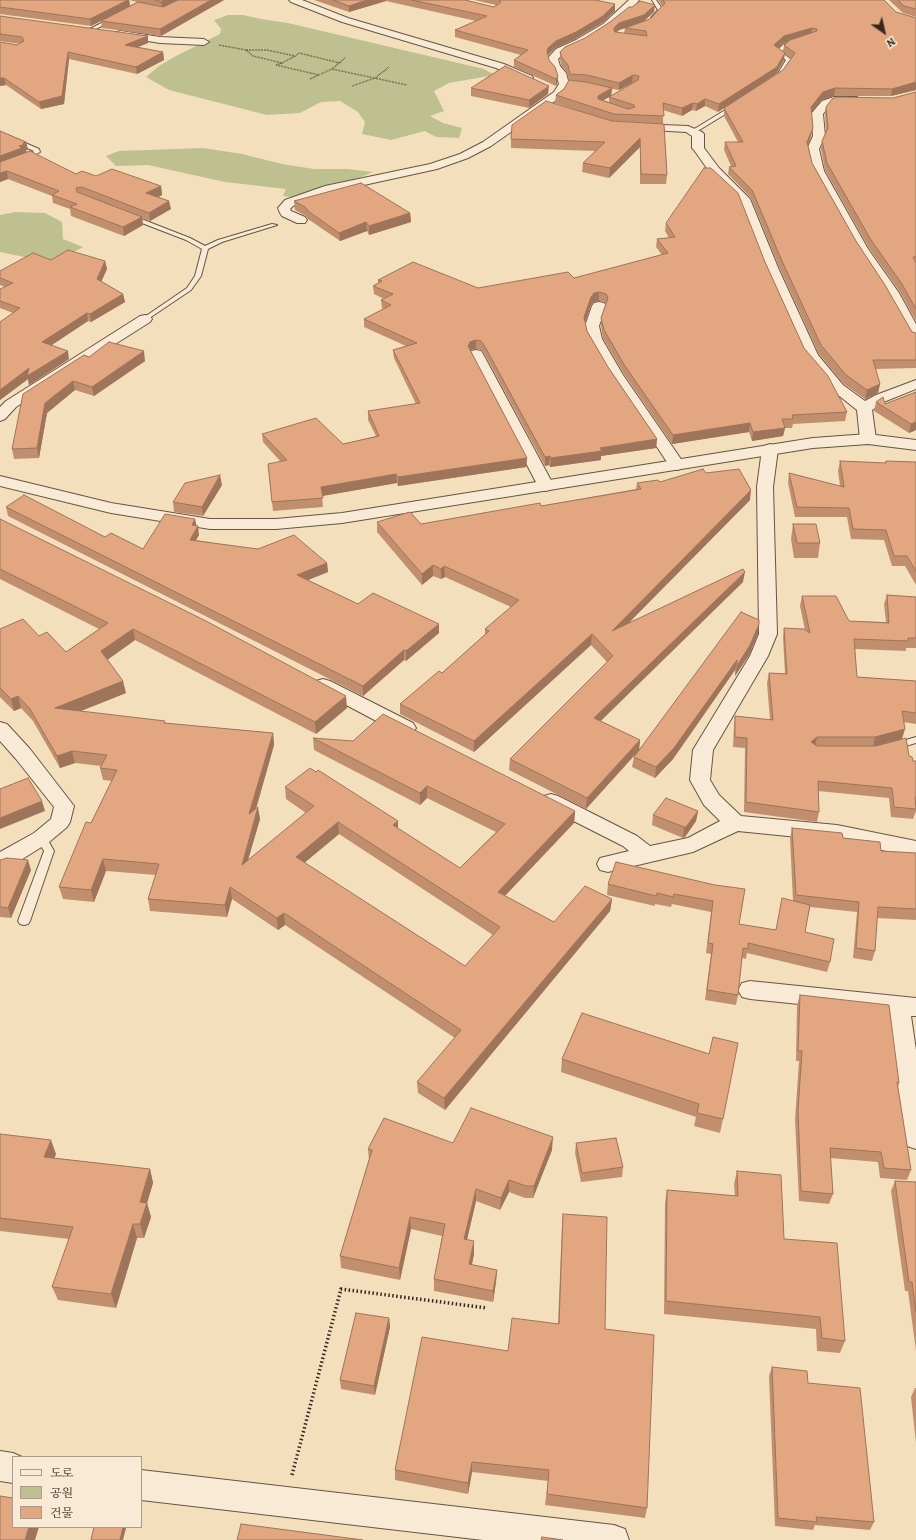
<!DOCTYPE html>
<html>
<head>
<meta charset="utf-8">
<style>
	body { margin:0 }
	#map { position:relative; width:916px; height:1540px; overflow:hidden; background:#f4dfbd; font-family:Alegreya,"Noto Serif KR",serif }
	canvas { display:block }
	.legend { position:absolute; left:12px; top:1456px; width:130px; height:72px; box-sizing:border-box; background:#f8ead4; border:1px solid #aa9c8c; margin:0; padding:5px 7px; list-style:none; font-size:12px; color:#342720 }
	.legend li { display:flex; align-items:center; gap:8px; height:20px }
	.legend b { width:20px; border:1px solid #aa9c8c }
	.north { position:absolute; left:864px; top:12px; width:40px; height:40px; -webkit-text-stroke:3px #f8ead4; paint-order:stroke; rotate:146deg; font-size:11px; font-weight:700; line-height:16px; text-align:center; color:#342720 }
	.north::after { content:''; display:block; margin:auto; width:14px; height:18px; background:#342720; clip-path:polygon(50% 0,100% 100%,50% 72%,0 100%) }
</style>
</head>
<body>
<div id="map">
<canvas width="916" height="1540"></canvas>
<ul class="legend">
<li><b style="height:5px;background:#f8ead4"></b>도로</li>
<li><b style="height:11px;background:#bec18f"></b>공원</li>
<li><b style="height:11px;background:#e2a680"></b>건물</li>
</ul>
<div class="north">N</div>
</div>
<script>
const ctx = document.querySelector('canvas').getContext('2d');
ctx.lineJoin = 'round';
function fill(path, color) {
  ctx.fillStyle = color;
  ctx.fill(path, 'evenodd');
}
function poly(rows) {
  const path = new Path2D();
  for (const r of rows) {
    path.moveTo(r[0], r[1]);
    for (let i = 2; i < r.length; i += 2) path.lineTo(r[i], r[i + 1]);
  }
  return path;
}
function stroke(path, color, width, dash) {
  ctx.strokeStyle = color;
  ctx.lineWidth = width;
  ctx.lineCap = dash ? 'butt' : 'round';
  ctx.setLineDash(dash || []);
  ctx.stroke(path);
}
const green = poly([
	[228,15,243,15,261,19,288,23,484,69,495,75,449,83,434,91,444,111,430,116,443,123,462,128,459,138,436,137,425,131,391,140,362,134,365,122,358,112,340,101,321,102,300,113,267,115,169,90,146,77,159,66,176,56,220,34,221,29,214,20],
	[203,148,242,154,282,164,314,169,348,169,373,172,354,180,291,197,283,196,286,189,225,182,148,165,116,166,106,156,119,151],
	[15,212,45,213,62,222,63,239,83,247,53,263,0,252,0,215]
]);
const pathFar1 = poly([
	[219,45,246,50,253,56,282,63,276,65,319,75],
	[246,50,267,50,295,56,299,53,340,63],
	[282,63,295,56],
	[332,69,407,85],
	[310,79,332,69,345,58],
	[352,86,375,78,389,67]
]);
const path = poly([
	[292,1475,341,1289,487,1308]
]);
const service = poly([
	[652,0,656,0,663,10,653,19,651,18,658,10,652,0],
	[111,18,115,19,92,31,88,30,111,18],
	[797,40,799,41,799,43,788,46,781,52,792,60,781,77,775,81,771,81,771,79,777,75,786,60,775,52,784,44,797,40],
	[735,104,738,106,737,107,696,132,691,131,735,104],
	[0,132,39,149,40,152,28,159,0,170,0,166,24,157,34,151,0,136,0,132],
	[131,215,190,238,205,246,218,240,272,224,277,225,222,242,208,249,201,276,191,290,145,321,142,319,143,318,187,288,195,276,202,249,186,240,129,218,128,217,131,215],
	[916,737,916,743,895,749,890,746,892,744,916,737],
	[41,834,45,835,54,851,30,921,28,924,24,925,20,924,18,921,44,851,36,838,37,835,41,834]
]);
const minor = poly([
	[289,0,302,0,348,18,504,64,532,76,533,78,532,80,524,80,496,68,342,22,291,2,289,0],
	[629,0,639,0,633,8,609,28,584,44,564,53,558,59,560,66,566,73,569,84,562,96,491,146,468,158,437,169,332,192,293,206,290,209,291,211,305,217,307,220,305,223,297,223,282,216,280,213,278,208,285,200,325,186,430,164,460,154,483,142,554,92,559,84,556,74,550,67,548,58,556,49,576,40,603,24,629,0],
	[121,31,160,37,204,39,209,42,204,45,160,43,117,36,116,34,117,32,121,31],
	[834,97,857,97,862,100,857,103,835,103,830,105,823,114,825,136,819,149,824,171,868,249,899,293,916,324,916,341,911,340,909,337,885,293,856,249,812,171,807,149,813,136,811,114,822,101,834,97],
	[638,124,688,126,702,132,704,134,704,148,719,168,750,199,779,270,818,355,843,385,865,401,876,395,916,380,916,389,886,401,872,410,876,439,873,442,868,444,863,442,860,439,857,410,833,391,804,356,765,270,738,200,711,174,694,150,692,148,692,136,686,132,634,129,632,127,634,125,638,124],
	[599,302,604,303,606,306,599,326,602,339,623,375,685,465,683,468,677,470,671,468,609,375,588,339,585,326,592,306,594,303,599,302],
	[145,315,150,316,152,319,150,322,16,407,5,419,0,421,0,407,6,401,140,316,145,315],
	[476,350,481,351,483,354,554,486,552,489,546,491,540,489,538,486,469,354,471,351,476,350],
	[770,444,776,446,778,449,773,487,777,634,768,656,713,750,710,780,719,795,741,816,837,825,916,841,916,857,837,841,738,831,693,852,608,872,600,870,597,864,600,858,629,851,623,846,544,806,541,801,544,796,551,794,558,796,637,836,650,846,688,838,720,821,704,805,690,780,693,750,750,656,759,634,757,487,762,449,764,446,770,444],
	[323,679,330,681,413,723,416,728,413,733,406,735,399,733,316,689,314,685,316,681,323,679],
	[0,722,7,724,30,749,74,806,70,822,67,827,48,843,8,868,0,870,0,852,34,833,51,819,54,807,16,759,0,741,0,722],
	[750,981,916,998,916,1016,911,1016,916,1050,916,1149,907,1146,903,1138,887,1013,750,999,742,997,738,990,742,983,750,981],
	[0,1451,13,1453,22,1457,13,1457,13,1483,0,1481,0,1451],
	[141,1470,614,1525,625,1529,629,1540,483,1540,141,1500,141,1470]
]);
const tertiary = poly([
	[868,434,916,440,916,450,868,444,813,448,342,523,276,529,210,529,111,513,0,486,0,476,111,503,210,519,276,519,342,513,813,438,868,434]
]);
const wall = poly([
	[0,0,224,0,161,36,102,28,101,21,91,26,0,14],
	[129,0,137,2,130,6],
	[314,0,465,0,494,7,496,5,474,0,595,0,615,11,602,23,575,39,555,48,548,55,549,60,555,67,557,84,556,86,514,67,514,60,521,55,455,37,455,30,476,21,386,1,349,12],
	[658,0,884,0,896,12,916,18,916,90,891,96,834,96,822,100,811,112,811,136,808,145,812,163,856,241,912,332,916,333,916,368,875,369,880,384,878,393,865,399,844,384,819,354,780,269,751,198,728,174,729,167,731,166,724,150,725,142,738,142,724,116,724,108,783,70,791,58,783,52,784,45,789,41,783,43,778,48,784,60,776,74,718,112,705,106,696,111,692,110,682,116,663,110,663,124,613,122,555,103,556,95,564,89,569,80,567,73,561,65,560,59,560,52,654,12,644,21,650,19,662,6],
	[625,28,624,33,616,33,619,30],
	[632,83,634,83,609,97,609,102,603,100,611,96,612,89,619,90],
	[889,0,916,0,916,17,903,13],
	[0,16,148,43,138,47,163,52,164,60,137,74,69,59,64,104,41,109,6,85,0,86,0,42,17,45,20,44,0,41],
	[471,88,548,94,529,108,471,96],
	[916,92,916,321,900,292,869,248,825,170,821,149,822,141,826,132,825,114,826,107,893,98],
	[612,121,664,124,667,175,666,184,640,184,640,147,609,178,582,172,583,163,595,151,511,148,511,139],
	[0,131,26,142,28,150,26,150,26,152,76,174,96,176,161,186,162,195,158,197,171,209,150,221,142,218,143,225,124,236,71,216,70,209,53,203,52,196,8,179,0,182],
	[294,201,410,213,411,222,369,235,367,231,340,241,308,219,306,216,295,210],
	[666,223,765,262,804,348,847,412,845,421,793,424,792,428,785,428,783,436,752,441,749,432,672,444,624,374,603,338,601,326,601,318,606,304,605,302,599,301,594,302,591,305,585,321,587,331,608,367,657,439,656,448,601,456,601,460,550,467,549,465,545,466,484,353,481,350,476,349,470,350,527,458,526,467,398,486,397,483,322,496,323,507,273,511,268,464,281,462,263,442,262,434,343,444,376,436,368,420,368,411,416,404,394,358,393,350,406,346,364,327,364,319,383,309,382,308,381,300,384,299,374,294,373,286,378,283,378,280,478,288,574,278,662,255,656,247,657,239,669,238,665,231],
	[51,260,105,261,107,269,101,281,123,294,125,302,91,322,88,321,52,345,69,359,29,385,28,379,0,400,0,322,13,313,0,308,0,289,5,287,0,285,0,271],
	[89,357,145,361,94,396,75,390,47,413,39,458,14,459,12,449],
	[916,392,916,430,909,433,874,411,876,402,885,404],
	[840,461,885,463,886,461,916,462,916,585,905,566,892,566,884,540,851,539,847,517,795,517,788,483,789,473,840,486,838,471],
	[706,473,750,500,629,622,743,582,601,721,640,740,639,749,758,634,749,655,735,676,735,670,673,759,655,778,632,767,634,757,635,755,586,809,509,770,510,759,607,662,591,645,474,752,400,714,400,704,442,673,485,635,485,629,511,607,445,577,441,579,433,576,422,585,377,532,377,522,421,524,541,506,636,489,637,483,660,482],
	[222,485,203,516,174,512,173,502],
	[6,507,105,537,143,549,195,519,196,526,199,535,196,540,327,563,328,572,308,580,358,604,439,624,439,633,406,661,404,660,363,696,8,516],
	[0,519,347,708,316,734,135,640,107,660,126,693,81,711,166,723,273,733,274,745,256,809,260,819,248,860,306,813,286,799,285,787,398,829,460,868,496,832,427,798,420,805,314,750,313,738,575,811,574,823,505,896,554,922,612,899,610,911,445,1110,418,1093,417,1082,455,1038,285,925,278,930,232,899,227,917,150,911,148,899,156,875,106,871,94,902,63,899,59,887,112,781,103,780,100,768,101,766,75,763,60,768,33,721,21,708,14,711,0,697,0,629,39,636,66,652,99,629,0,579],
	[339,834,493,935,465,966,304,863],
	[793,524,820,543,818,558,794,558,791,539],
	[887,595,916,597,916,648,906,648,906,651,855,649,857,677,916,681,916,724,903,722,902,739,909,756,913,761,916,761,916,811,913,819,891,817,889,798,818,791,819,812,817,822,744,812,745,748,733,747,734,726,735,716,770,720,767,683,769,673,785,674,783,637,784,628,805,630,800,606,802,596,849,621,886,622,884,604],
	[698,811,696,821,685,837,683,838,652,825,653,815],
	[792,828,843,838,881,851,916,853,916,920,877,918,875,951,872,961,853,958,857,912,810,907,805,932,830,962,827,972,747,953,746,959,742,958,738,995,736,1005,705,1000,711,954,706,953,711,912,672,904,671,907,655,904,655,906,607,895,608,884,715,885,739,924,775,930,793,901,790,838],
	[0,860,31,870,11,918,0,917],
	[800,995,899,1083,898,1087,911,1170,907,1180,880,1178,878,1162,830,1158,833,1194,829,1204,799,1201,795,1120,799,1061,796,1061,797,1005],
	[582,1013,723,1119,720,1133,694,1126,696,1117,561,1072,562,1059],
	[0,1134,56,1154,54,1158,150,1169,153,1183,147,1203,151,1217,144,1238,137,1238,116,1308,58,1300,52,1287,69,1239,0,1231],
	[453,1143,552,1150,533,1198,525,1198,509,1192,500,1210,476,1201,467,1240,474,1254,472,1265,497,1270,496,1282,493,1302,434,1291,434,1279,442,1236,411,1229,400,1280,341,1268,340,1256,369,1160,368,1149],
	[576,1143,623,1167,622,1177,581,1182,575,1153],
	[737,1171,784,1239,845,1341,840,1353,817,1351,816,1329,664,1314,665,1203,667,1190,735,1196,734,1184],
	[895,1181,916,1182,916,1351,908,1291,905,1291,891,1191],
	[563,1214,605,1329,647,1508,645,1518,545,1505,548,1481,472,1472,468,1494,395,1480,395,1470,508,1351,558,1324,562,1226],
	[389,1318,390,1327,375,1395,341,1389,340,1380],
	[772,1367,808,1383,874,1522,870,1530,815,1525,813,1530,775,1526,769,1376],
	[915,1388,916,1388,916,1443,911,1397]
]);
const shadedWall = poly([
	[128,0,129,0,130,6,91,26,90,19],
	[164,0,180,0,162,8,161,2],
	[211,0,224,0,161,36,160,29],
	[367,0,386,0,386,1,349,12,349,6],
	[615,4,615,11,602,23,575,39,555,48,548,55,547,51,548,48,556,41],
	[655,5,654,12,643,22,619,30,614,35,614,28,619,23],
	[812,28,811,35,783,43,774,52,774,45,784,36],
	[148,36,148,43,126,52,125,45],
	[68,52,69,59,64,104,41,109,39,102],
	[163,52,164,60,137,74,136,67],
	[785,53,784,60,776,74,718,112,719,104],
	[633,75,632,83,619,90,619,83],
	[558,76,557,84,556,86,556,79],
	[0,78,4,78,6,85,0,86],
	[916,82,916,90,891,96,892,89],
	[549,86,548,94,529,108,529,100],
	[612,88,611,96,597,104,598,96],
	[835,88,834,96,822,100,810,114,811,107,823,92],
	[705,99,705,106,696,111,697,104],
	[693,103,692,110,682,116,682,108],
	[813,128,811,136,806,149,807,142],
	[640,138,640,147,609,178,610,168],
	[26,142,28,150,26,150,27,152,0,164,0,156,19,146,23,143],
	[7,171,8,179,0,182,0,173],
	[161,186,162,195,148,202,146,193],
	[169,201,171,209,150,221,149,213],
	[410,213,411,222,369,235,369,226],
	[142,217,143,225,124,236,123,227],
	[366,222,367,231,340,241,339,233],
	[105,261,107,269,99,287,97,279],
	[599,292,599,301,594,302,591,305,584,326,584,317,591,297,594,293],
	[123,294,125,302,91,322,90,314],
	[87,313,88,321,44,350,42,342],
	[476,340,476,349,470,350,468,346,470,342],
	[68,351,69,359,29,385,28,379,0,400,0,390,29,368],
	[144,351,145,361,94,396,92,387],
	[73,381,75,390,47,413,39,458,37,448,45,403],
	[880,384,878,393,865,399,867,390],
	[916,422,916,430,909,433,911,424],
	[750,423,749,432,672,444,673,435],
	[785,428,783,436,752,441,753,432],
	[657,439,656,448,601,456,601,460,550,467,551,458,600,448],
	[550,456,549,465,545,466,545,457],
	[527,458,526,467,398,486,398,477],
	[396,474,397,483,322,496,321,487],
	[220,475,222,485,203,516,202,507],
	[751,490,750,500,611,641,612,631],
	[195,519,197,528,198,526,199,535,191,549,190,540,192,525],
	[327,563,328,572,298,584,297,575],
	[433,565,433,576,422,585,422,574],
	[444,566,445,577,441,579,441,569],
	[745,572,743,582,593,728,594,718],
	[439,624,439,633,406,661,406,651],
	[759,624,758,634,749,655,735,676,737,666],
	[133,629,135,640,103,663,101,651],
	[592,634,591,645,474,752,474,741],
	[404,650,404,660,363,696,363,686],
	[737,660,735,670,673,759,655,778,656,767],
	[123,681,126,693,58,720,55,708],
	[18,696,21,708,14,711,11,699],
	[346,696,347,708,316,734,315,722],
	[905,729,902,739,873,748,875,737],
	[273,733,274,745,251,826,249,814],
	[817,737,815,748,811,742],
	[640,740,639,750,586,809,587,798],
	[72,751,75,763,60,768,57,756],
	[427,786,427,798,420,805,420,793],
	[42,801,45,811,0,829,0,818],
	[258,807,260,819,243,877,242,865],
	[575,811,574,823,497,904,498,892],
	[698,811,696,821,685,837,683,838,684,827],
	[398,821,398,833,393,825],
	[338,822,339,834,297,869,296,857],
	[103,859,106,871,94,902,91,890],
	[28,860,31,870,11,918,8,908],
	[230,887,232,899,227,917,225,905],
	[612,899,610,911,445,1110,444,1098],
	[284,913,285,925,278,930,277,918],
	[553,1137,552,1150,533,1198,534,1186],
	[51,1140,56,1154,49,1171,44,1157],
	[150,1169,153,1183,147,1203,151,1217,144,1238,140,1224,140,1202],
	[509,1180,509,1192,500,1210,501,1198],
	[476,1189,476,1201,464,1252,464,1239],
	[410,1217,411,1229,400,1280,399,1268],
	[133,1224,137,1238,116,1308,111,1294],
	[474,1241,474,1254,469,1276,469,1264],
	[497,1270,496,1282,493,1302,493,1291],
	[389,1318,390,1327,375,1395,374,1386],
	[472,1462,472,1472,468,1494,468,1483],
	[29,1527,39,1527,35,1540,25,1540],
	[123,1527,125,1527,126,1528,123,1540,120,1540]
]);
const building = poly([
	[0,0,128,0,90,19,0,7,0,0],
	[155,0,164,0,161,2,155,0],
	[178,0,211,0,160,29,101,21,138,2,163,7,178,0],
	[333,0,367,0,349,6,333,0],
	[412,0,465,0,494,7,501,2,499,0,595,0,615,4,603,16,576,32,556,41,548,48,547,51,549,60,555,67,558,76,556,79,514,60,528,50,455,30,487,16,412,0],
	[663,0,884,0,896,12,916,18,916,82,892,89,835,88,823,92,811,107,813,128,807,142,812,163,856,241,885,285,912,332,916,333,916,360,873,360,880,384,867,390,846,375,821,345,782,261,752,190,729,167,736,166,725,142,743,142,724,108,783,70,795,53,784,45,790,40,817,31,817,29,812,28,784,36,774,45,785,53,777,67,719,104,705,99,697,104,693,103,682,108,663,103,664,116,614,114,556,95,564,89,569,80,586,82,612,88,598,96,598,99,628,109,635,107,634,105,609,97,638,80,639,76,633,75,619,83,587,75,570,74,568,65,562,58,560,52,565,47,585,38,610,22,629,7,632,7,640,1,655,5,644,15,619,23,614,28,614,31,615,32,647,36,646,31,625,28,650,19,665,3,663,0],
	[898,0,916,0,916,9,904,6,898,0],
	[0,16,148,36,125,45,163,52,136,67,68,52,62,96,39,102,4,78,0,78,0,42,17,45,24,41,22,37,0,34,0,16],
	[505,66,549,86,529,100,471,88,505,66],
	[916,92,916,257,913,257,916,263,916,309,902,284,871,240,827,163,822,141,828,128,826,107,832,99,837,97,893,98,916,92],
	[546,101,612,121,664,124,667,175,641,174,640,138,610,168,583,163,605,142,511,139,512,125,546,101],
	[0,131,26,142,23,143,25,144,19,146,22,148,0,156,0,131],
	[30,151,76,174,82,171,96,176,112,169,161,186,146,193,169,201,149,213,82,187,76,188,77,192,142,217,123,227,70,207,77,204,52,195,59,191,7,171,0,173,0,162,30,151],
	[704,168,711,168,738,193,765,262,804,348,828,376,847,412,792,415,793,419,782,419,785,428,753,432,750,423,673,435,625,366,604,330,601,318,608,298,606,294,599,292,594,293,591,297,584,317,587,331,608,367,657,439,600,448,602,451,551,458,550,456,545,457,484,345,481,341,476,340,470,342,468,346,527,458,398,477,396,474,321,487,323,498,272,502,268,464,287,460,262,434,316,418,343,444,379,436,368,411,420,403,393,350,417,343,364,319,391,305,381,300,393,294,373,286,382,281,378,280,413,262,478,288,568,272,574,278,668,253,657,239,675,237,666,223,704,168],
	[361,183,410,213,369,226,366,222,339,233,308,211,305,207,294,201,361,183],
	[68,250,105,261,97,279,123,294,90,314,87,313,42,342,68,351,27,376,29,368,0,390,0,322,20,308,0,301,0,289,13,283,0,278,0,271,33,253,51,260,68,250],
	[109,342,144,351,92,387,73,381,45,403,37,448,12,449,23,394,84,355,89,357,109,342],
	[916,392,916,422,911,424,876,402,883,397,885,404,916,392],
	[840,461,886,463,886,461,916,462,916,571,907,556,894,556,886,530,853,529,849,508,797,507,789,473,844,487,840,461],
	[703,469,706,473,739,469,751,490,612,631,743,569,745,572,594,718,640,740,587,798,510,759,613,656,592,634,474,741,400,704,439,671,442,673,489,631,485,629,519,600,444,566,441,569,433,565,422,574,377,522,410,512,421,524,540,503,541,506,641,489,637,483,658,480,660,482,703,469],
	[220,475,202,507,173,502,185,483,220,475],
	[24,495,105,537,111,533,143,549,165,514,195,519,192,525,198,526,190,540,258,549,294,535,327,563,297,575,358,604,373,593,439,624,406,651,404,650,363,686,6,507,24,495],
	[0,519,206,621,346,696,315,722,133,629,101,651,123,681,55,708,165,721,164,723,273,733,249,814,258,807,242,865,314,806,285,787,310,768,316,772,318,770,398,821,393,825,460,868,505,824,427,786,420,793,313,738,353,741,383,714,575,811,498,892,554,922,585,886,612,899,444,1098,417,1082,461,1030,284,913,277,918,230,887,225,905,148,899,159,864,103,859,91,890,59,887,86,822,91,823,117,770,100,768,107,755,72,751,57,756,30,709,18,696,11,699,0,688,0,629,23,619,39,636,47,632,66,652,108,623,0,569,0,519],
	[338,822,500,927,465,966,296,857,338,822],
	[793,524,816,524,820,543,797,543,793,524],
	[887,595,916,597,916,638,908,638,908,641,854,639,857,677,916,681,916,713,902,711,905,729,875,737,817,737,811,742,817,746,876,746,906,738,909,756,912,757,913,761,916,761,916,797,915,797,916,809,894,807,892,788,818,781,819,812,746,802,747,738,735,737,735,716,773,720,769,673,787,674,784,628,804,629,810,633,802,596,836,596,849,621,889,623,887,595],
	[741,612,759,620,759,624,750,645,737,666,737,660,674,748,656,767,634,757,741,612],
	[28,778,42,801,0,818,0,789,28,778],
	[666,798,698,811,686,827,684,827,653,815,666,798],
	[792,828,842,833,843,838,880,842,881,851,916,853,916,909,878,907,875,951,856,948,859,902,796,895,792,828],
	[7,858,28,860,8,908,0,907,0,860,7,858],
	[616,862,715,885,745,889,739,924,776,930,782,898,810,905,805,932,834,939,830,962,748,943,748,949,743,948,738,995,707,990,713,944,708,943,713,901,674,894,673,897,657,893,656,896,608,884,616,862],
	[800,995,889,1005,899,1083,897,1082,911,1170,884,1168,881,1152,830,1148,833,1194,801,1191,798,1110,802,1051,798,1051,800,995],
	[582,1013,709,1054,713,1037,738,1043,723,1119,697,1113,699,1104,562,1059,582,1013],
	[471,1108,553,1137,534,1186,526,1186,509,1180,501,1198,476,1189,464,1239,474,1241,469,1264,497,1270,493,1291,434,1279,445,1224,410,1217,399,1268,340,1256,372,1150,368,1149,384,1118,453,1143,471,1108],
	[0,1134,51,1140,44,1157,150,1169,140,1202,147,1203,140,1224,133,1224,111,1294,52,1287,73,1227,0,1218,0,1134],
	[616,1138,623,1167,582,1173,576,1143,616,1138],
	[737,1171,781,1175,784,1239,837,1243,845,1341,822,1338,820,1317,666,1301,667,1190,738,1196,737,1171],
	[895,1181,916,1182,916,1312,912,1282,909,1282,895,1181],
	[563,1214,607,1217,605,1329,654,1335,647,1508,547,1494,549,1470,472,1462,468,1483,395,1470,422,1337,508,1351,512,1318,559,1324,563,1214],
	[356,1313,389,1318,374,1386,340,1380,356,1313],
	[772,1367,807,1371,808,1383,860,1388,874,1522,816,1517,817,1522,778,1518,772,1367],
	[0,1496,13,1498,13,1527,29,1527,25,1540,0,1540,0,1496],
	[241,1524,363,1540,237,1540,241,1524],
	[94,1527,123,1527,120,1540,91,1540,94,1527],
	[542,1537,563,1540,541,1540,542,1537]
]);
fill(green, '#bec18f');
stroke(service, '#645547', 2);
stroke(minor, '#645547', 2);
stroke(tertiary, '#645547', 2);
stroke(pathFar1, '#342720', 1.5, [0.5, 1]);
stroke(path, '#342720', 3.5, [1.5, 2.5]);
fill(service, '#f8ead4');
fill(minor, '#f8ead4');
fill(tertiary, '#f8ead4');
fill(wall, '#c28f6e');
fill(shadedWall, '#9e745a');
fill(building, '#e2a680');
stroke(building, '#9e745a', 1);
</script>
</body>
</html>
